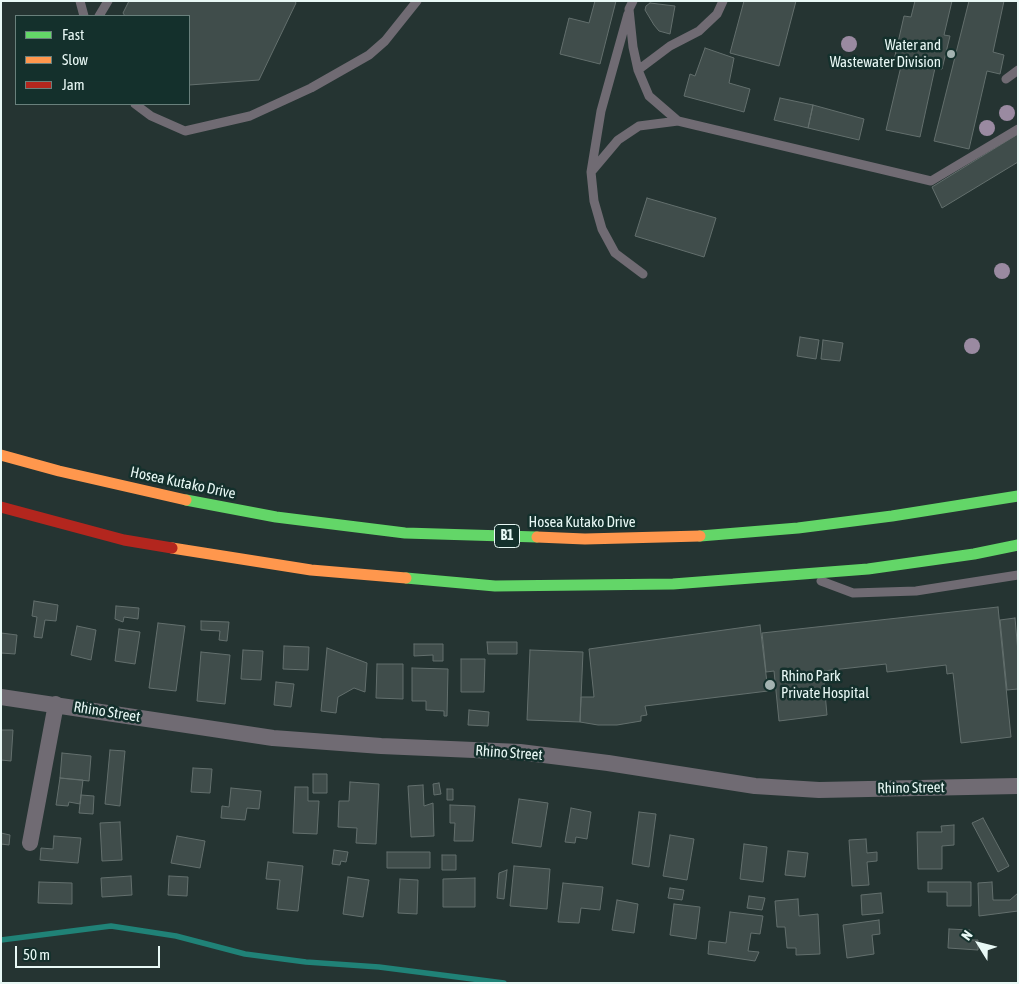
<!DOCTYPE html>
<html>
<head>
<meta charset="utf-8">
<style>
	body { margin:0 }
	#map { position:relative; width:1019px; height:984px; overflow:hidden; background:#253432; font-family:"Asap Condensed",sans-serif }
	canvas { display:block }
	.frame { position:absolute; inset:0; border:2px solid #e8f8f5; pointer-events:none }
	.legend { position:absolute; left:15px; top:15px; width:175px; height:90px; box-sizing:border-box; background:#14302c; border:1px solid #69807c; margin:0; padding:6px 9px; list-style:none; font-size:15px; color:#e8f8f5 }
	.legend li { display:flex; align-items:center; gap:10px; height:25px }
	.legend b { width:25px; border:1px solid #69807c }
	.north { position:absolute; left:954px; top:919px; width:50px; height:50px; -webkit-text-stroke:4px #14302c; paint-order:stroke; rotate:306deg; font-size:14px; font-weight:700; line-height:20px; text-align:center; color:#e8f8f5 }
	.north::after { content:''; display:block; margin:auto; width:18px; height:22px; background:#e8f8f5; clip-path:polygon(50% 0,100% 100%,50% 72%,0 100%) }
	.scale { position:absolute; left:15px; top:946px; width:145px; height:22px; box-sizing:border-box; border:2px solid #e8f8f5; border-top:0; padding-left:6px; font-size:15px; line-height:18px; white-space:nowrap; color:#e8f8f5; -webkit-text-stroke:4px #14302c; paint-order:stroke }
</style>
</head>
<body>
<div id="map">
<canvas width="1019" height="984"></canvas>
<div class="frame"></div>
<ul class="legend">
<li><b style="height:6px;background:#63d668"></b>Fast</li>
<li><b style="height:6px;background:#ff974d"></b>Slow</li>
<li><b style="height:6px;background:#b3261e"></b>Jam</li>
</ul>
<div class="north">N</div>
<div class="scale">50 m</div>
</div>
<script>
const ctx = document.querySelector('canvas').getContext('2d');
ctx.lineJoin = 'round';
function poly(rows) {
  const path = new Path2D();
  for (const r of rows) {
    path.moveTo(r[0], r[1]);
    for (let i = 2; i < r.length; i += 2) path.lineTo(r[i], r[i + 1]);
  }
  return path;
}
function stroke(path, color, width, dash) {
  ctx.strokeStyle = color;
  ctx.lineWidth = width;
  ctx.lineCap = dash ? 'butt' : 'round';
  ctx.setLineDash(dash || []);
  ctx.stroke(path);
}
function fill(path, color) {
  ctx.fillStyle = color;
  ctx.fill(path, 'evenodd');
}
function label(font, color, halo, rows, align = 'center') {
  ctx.font = font + ' "Asap Condensed",sans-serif';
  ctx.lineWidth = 5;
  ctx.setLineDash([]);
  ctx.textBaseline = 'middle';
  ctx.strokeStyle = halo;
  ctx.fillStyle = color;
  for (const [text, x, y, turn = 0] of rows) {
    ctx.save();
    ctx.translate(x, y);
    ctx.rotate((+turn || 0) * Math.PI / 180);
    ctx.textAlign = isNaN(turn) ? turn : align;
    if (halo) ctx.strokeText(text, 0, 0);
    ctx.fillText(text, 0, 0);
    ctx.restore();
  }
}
const stream = poly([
	[1,940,111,926,176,936,245,954,306,962,379,967,504,983]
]);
const building = poly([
	[129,1,295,1,296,3,259,80,189,85,189,16,125,16,123,13,129,1],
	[595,1,616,1,600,64,560,54,569,18,589,23,595,1],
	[744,1,796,1,779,66,730,53,744,1],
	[915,1,952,1,944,35,950,36,942,69,935,68,920,137,886,130,902,62,894,60,904,16,911,17,915,1],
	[969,1,1004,1,993,52,1004,55,1000,74,987,71,969,149,934,141,969,1],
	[650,3,675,6,670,34,659,31,654,25,645,10,646,6,650,3],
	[705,48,734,58,729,83,750,89,744,112,684,96,690,74,695,76,705,48],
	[780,98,813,105,808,128,774,120,780,98],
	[813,105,864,119,859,140,808,128,813,105],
	[1018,134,1018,162,942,208,932,187,1018,134],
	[647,198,716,218,704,257,635,236,647,198],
	[800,337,819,340,816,359,797,356,800,337],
	[823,340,843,343,840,361,821,359,823,340],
	[34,601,58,605,56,621,45,620,42,638,34,637,37,617,32,616,34,601],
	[116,606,139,608,138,619,124,617,123,622,115,619,116,606],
	[998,607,1011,737,961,743,953,673,947,674,946,665,887,672,886,664,823,671,827,715,779,721,774,671,766,672,762,633,998,607],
	[1015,618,1018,652,1018,689,1007,690,1000,620,1015,618],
	[201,621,229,622,227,641,219,640,220,631,201,630,201,621],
	[158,623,185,626,176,691,149,688,158,623],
	[760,625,768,691,645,706,647,715,641,716,641,721,617,725,598,725,580,722,581,697,594,697,589,649,760,625],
	[77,626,96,630,91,660,71,655,77,626],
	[119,629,140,632,135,664,115,661,119,629],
	[1,633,17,635,15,654,1,653,1,633],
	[487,642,517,642,517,654,488,654,487,642],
	[414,644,443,644,443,661,433,661,433,655,414,656,414,644],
	[284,646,309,647,308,670,283,669,284,646],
	[327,648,367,663,365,692,354,688,338,697,336,713,321,711,327,648],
	[243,650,263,651,261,680,241,679,243,650],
	[530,650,583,652,580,722,527,720,530,650],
	[201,652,230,655,225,704,197,701,201,652],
	[461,659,485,659,484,692,461,692,461,659],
	[377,664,403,664,403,699,376,698,377,664],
	[412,668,448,669,447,716,444,716,444,711,426,710,426,701,412,701,412,668],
	[276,682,294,684,291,707,274,705,276,682],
	[469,710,489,712,488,726,468,725,469,710],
	[1,730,13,730,11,761,1,760,1,730],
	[110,750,125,751,120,806,105,804,110,750],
	[62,753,91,756,89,781,60,778,62,753],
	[193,768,212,769,210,793,191,792,193,768],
	[313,774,327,774,327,793,313,793,313,774],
	[60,778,83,780,80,804,69,802,68,806,56,805,60,778],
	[350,782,379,784,376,844,356,843,357,828,338,827,339,801,349,801,350,782],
	[439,783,441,794,434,795,433,784,439,783],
	[423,785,424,806,433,803,434,836,411,837,408,786,423,785],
	[295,787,308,787,308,801,319,801,317,834,293,833,295,787],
	[231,788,261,791,259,809,247,808,245,820,221,818,222,806,229,807,231,788],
	[447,789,453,789,453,800,447,800,447,789],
	[81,795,94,796,93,814,79,813,81,795],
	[519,799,548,803,541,847,512,843,519,799],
	[450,805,475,806,473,841,454,841,455,823,450,823,450,805],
	[571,808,591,812,587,839,576,837,575,843,565,842,571,808],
	[639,812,656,814,649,867,632,864,639,812],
	[983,818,1009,866,998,872,972,823,983,818],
	[120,822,122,860,102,861,100,823,120,822],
	[954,825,954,845,942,846,942,869,918,869,917,832,942,832,941,826,954,825],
	[1,833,10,835,9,845,1,844,1,833],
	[670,835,694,839,687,880,663,876,670,835],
	[54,836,81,838,78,863,40,860,41,848,53,849,54,836],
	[177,836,205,841,200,868,171,863,177,836],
	[866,839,867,853,877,852,877,861,867,862,869,885,852,886,849,840,866,839],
	[744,844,767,847,763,882,740,879,744,844],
	[334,850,348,852,346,862,341,861,340,865,332,864,334,850],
	[788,851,808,853,805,877,785,875,788,851],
	[387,852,430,852,430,868,387,868,387,852],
	[442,855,456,855,456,870,442,870,442,855],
	[268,862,303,866,298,911,277,909,280,880,266,879,268,862],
	[514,866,550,869,547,909,510,906,514,866],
	[507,870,504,899,497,898,499,873,507,870],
	[131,876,132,895,102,897,101,878,131,876],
	[169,876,188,877,187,896,168,895,169,876],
	[348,877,369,880,363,917,343,914,348,877],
	[475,878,475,907,443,907,443,879,475,878],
	[400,879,418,880,417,914,398,913,400,879],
	[39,882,72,883,72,904,38,903,39,882],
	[928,882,971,882,971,906,947,906,947,892,928,892,928,882],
	[992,882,993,900,1010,900,1018,893,1018,911,979,916,978,883,992,882],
	[563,883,603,887,600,910,581,908,579,923,558,922,563,883],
	[670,888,684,890,682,900,668,898,670,888],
	[881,893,883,913,862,915,861,895,881,893],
	[749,896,765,898,762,910,747,908,749,896],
	[798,899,799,916,818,914,820,954,796,955,796,948,787,948,785,927,777,927,775,901,798,899],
	[617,900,638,904,634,933,612,930,617,900],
	[674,904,700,907,696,939,670,935,674,904],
	[730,912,763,916,760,934,751,933,748,951,759,952,755,961,708,954,709,941,726,943,730,912],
	[879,920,880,934,872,935,874,954,847,958,843,925,879,920],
	[949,929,970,930,969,940,978,940,978,950,948,948,949,929]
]);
const lane = poly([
	[80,1,84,16],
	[633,1,629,9,633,47,638,70,649,96,678,121,931,181,1018,129],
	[99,16,108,1],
	[638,70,670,46,699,31,717,14,723,1],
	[1006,79,1018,70],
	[135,104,151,116,185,131,250,116,311,88,369,55,385,41,417,1],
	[591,172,601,111,628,14],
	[643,274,615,253,602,229,594,201,591,172,618,140,639,126,678,121],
	[821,581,853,593,916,591,1018,575]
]);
const street = poly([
	[1,697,273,738,381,746,520,752,608,763,755,786,819,790,1018,786],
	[30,843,56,704]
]);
const fast = poly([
	[186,500,276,517,405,533,537,537],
	[700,536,798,528,892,516,1018,496],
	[406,578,495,586,673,584,868,569,974,554,1018,545]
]);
const slow = poly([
	[1,455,59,471,186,500],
	[537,537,585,539,700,536],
	[172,548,311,570,406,578]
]);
const jam = poly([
	[1,507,124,540,172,548]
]);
const trees = [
	[849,44],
	[1007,113],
	[987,128],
	[1002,271],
	[972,346]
];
const markers = [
	[951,54,5,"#a4b3b1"],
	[770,685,6,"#a4b3b1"]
];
const shields = [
	[507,536,25]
];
const shieldNames = [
	["B1",507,536]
];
const poiNames = [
	["Water and",941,45],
	["Wastewater Division",941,62],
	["Rhino Park",781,676,"left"],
	["Private Hospital",781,693,"left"]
];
const streetNames = [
	["Hosea Kutako Drive",183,483,12],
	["Hosea Kutako Drive",582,522],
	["Rhino Street",107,712,9],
	["Rhino Street",509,753,4],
	["Rhino Street",911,788,-1]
];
stroke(stream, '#208277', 5.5);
fill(building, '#404d4b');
stroke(building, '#636f6d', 1);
stroke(lane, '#706b73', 9);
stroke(street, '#706b73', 16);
stroke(fast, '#63d668', 11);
stroke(slow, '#ff974d', 11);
stroke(jam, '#b3261e', 11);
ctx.fillStyle = '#9a8aa1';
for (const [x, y] of trees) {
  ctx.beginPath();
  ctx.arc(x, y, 8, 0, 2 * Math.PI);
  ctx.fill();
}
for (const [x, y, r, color] of markers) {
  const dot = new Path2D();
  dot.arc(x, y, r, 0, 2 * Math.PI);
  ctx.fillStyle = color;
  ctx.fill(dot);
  stroke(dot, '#14302c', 2);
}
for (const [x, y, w] of shields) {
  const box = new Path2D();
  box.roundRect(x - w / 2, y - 11.5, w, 23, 4);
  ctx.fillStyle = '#14302c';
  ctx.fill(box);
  stroke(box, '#e8f8f5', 1);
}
label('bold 14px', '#e8f8f5', null, shieldNames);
label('15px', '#e8f8f5', '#14302c', poiNames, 'right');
label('15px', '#e8f8f5', '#14302c', streetNames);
</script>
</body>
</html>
